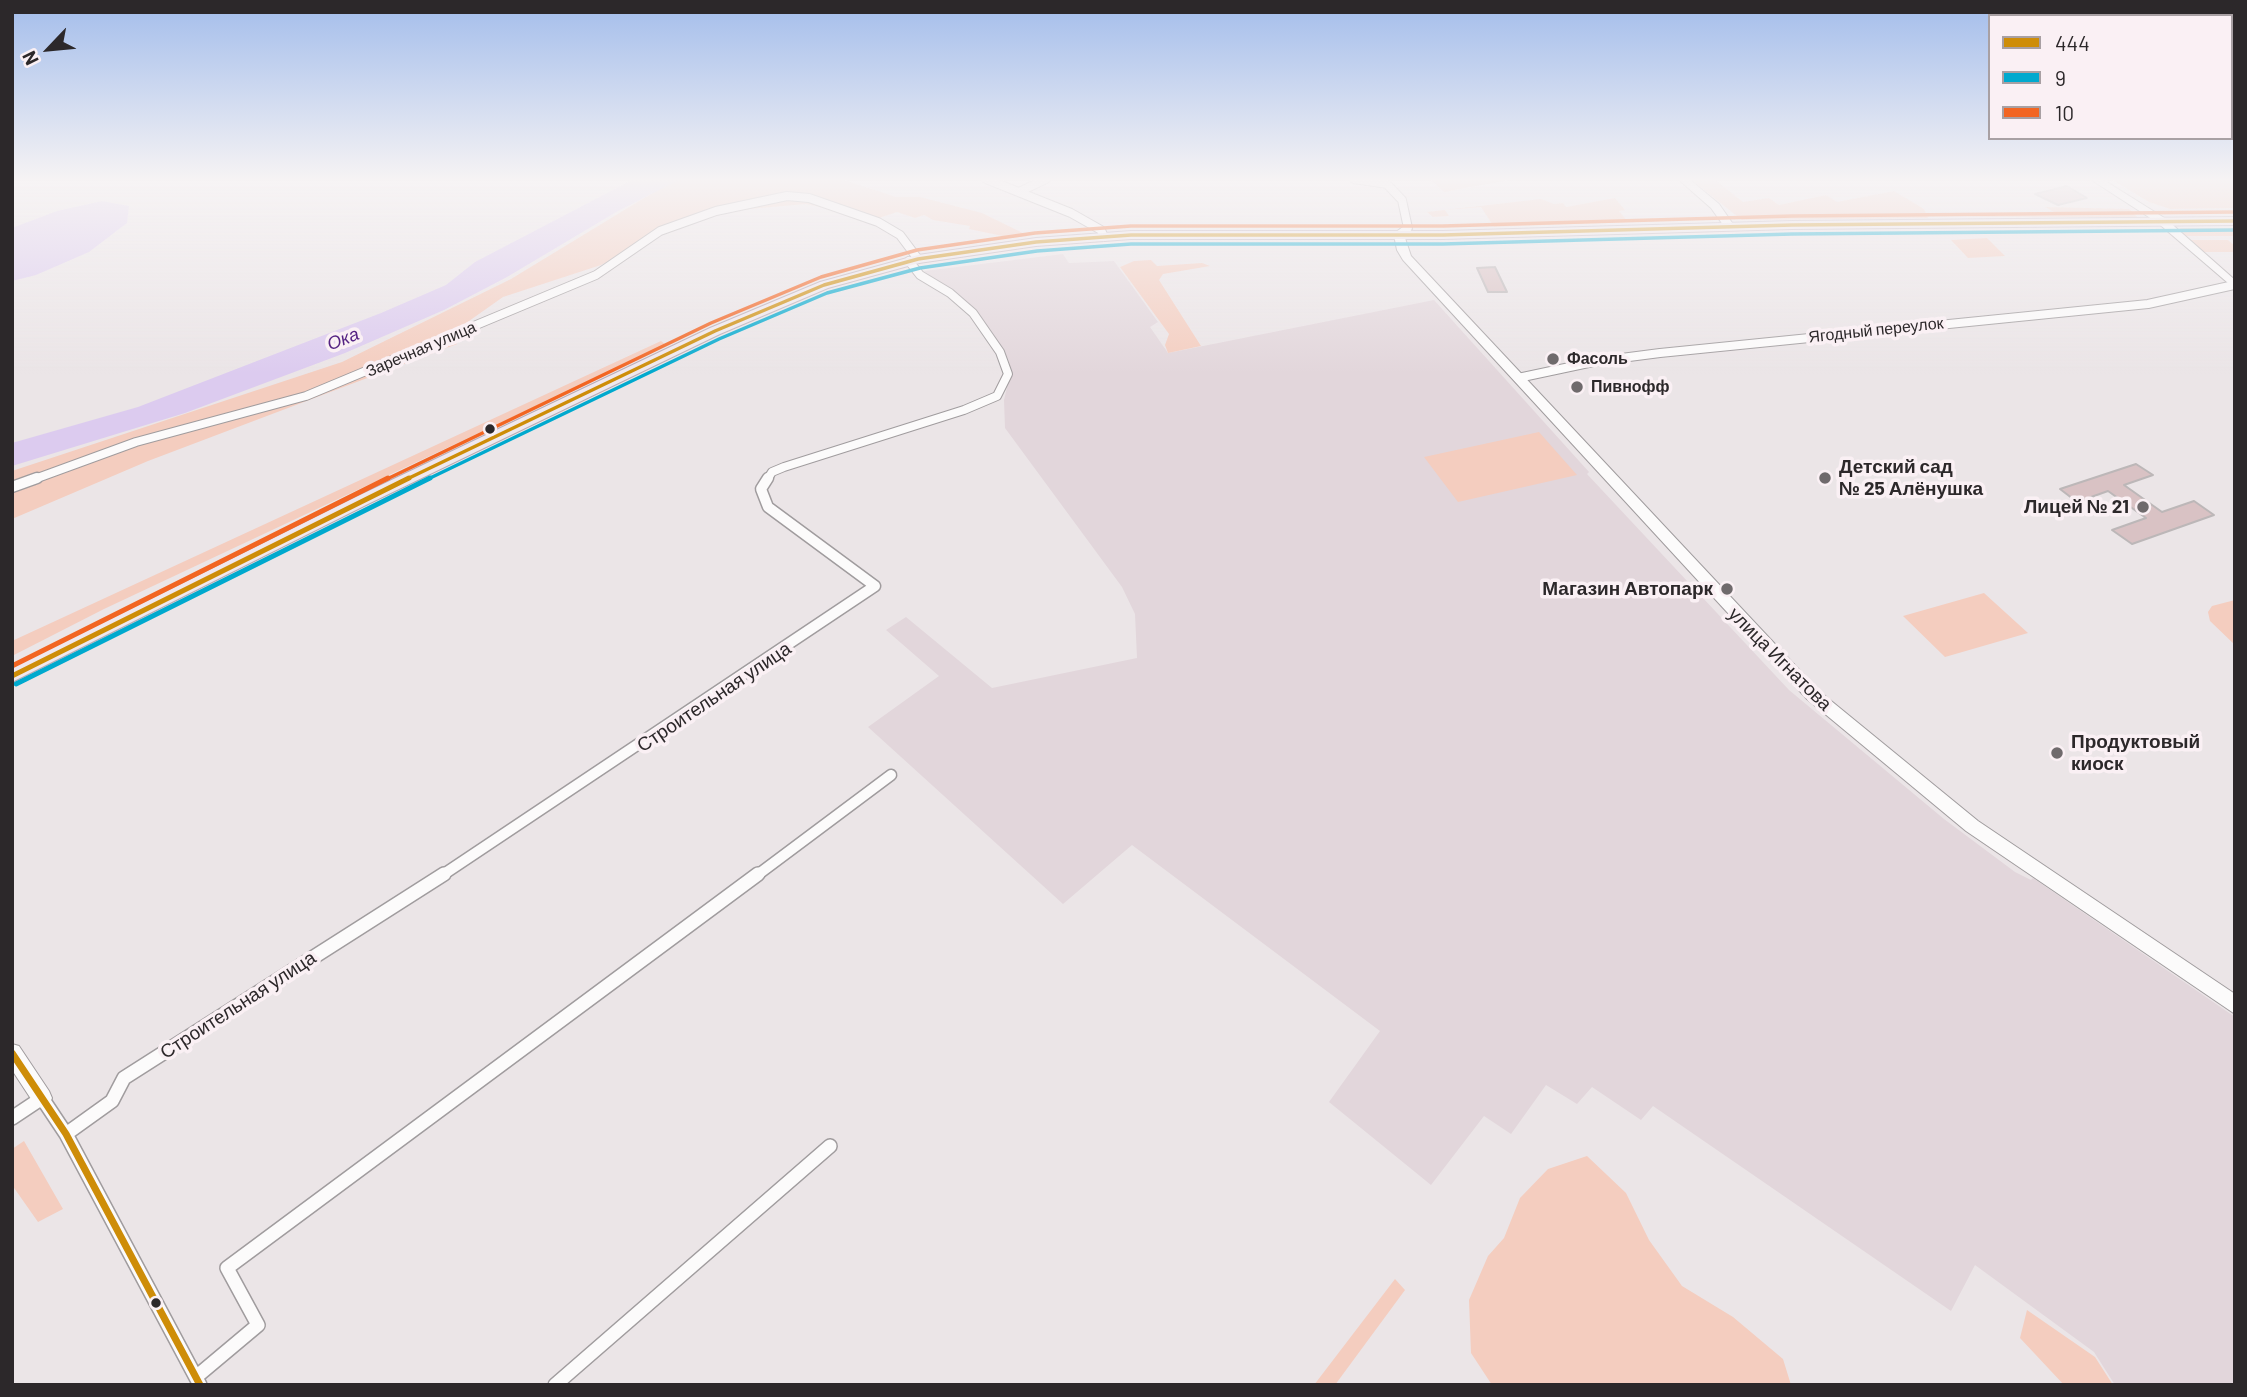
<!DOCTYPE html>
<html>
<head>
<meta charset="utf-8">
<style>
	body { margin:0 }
	#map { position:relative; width:2247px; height:1397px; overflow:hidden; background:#ebe5e7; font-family:Barlow,sans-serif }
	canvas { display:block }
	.frame { position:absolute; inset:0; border:14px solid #2c282a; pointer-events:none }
	.legend { position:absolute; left:1988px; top:14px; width:245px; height:126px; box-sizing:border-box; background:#faf0f4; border:2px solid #a8a0a3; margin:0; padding:9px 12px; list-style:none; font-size:21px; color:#2c282a }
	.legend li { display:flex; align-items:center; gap:14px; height:35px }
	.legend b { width:35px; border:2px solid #a8a0a3 }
	.north { position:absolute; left:14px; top:14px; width:70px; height:70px; -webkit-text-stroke:5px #faf0f4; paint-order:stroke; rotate:244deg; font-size:19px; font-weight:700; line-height:28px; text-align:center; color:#2c282a }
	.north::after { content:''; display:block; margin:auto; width:24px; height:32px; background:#2c282a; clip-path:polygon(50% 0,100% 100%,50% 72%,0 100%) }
</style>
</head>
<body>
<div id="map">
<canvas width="2247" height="1397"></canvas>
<div class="frame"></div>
<ul class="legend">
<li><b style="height:9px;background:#ce8d08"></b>444</li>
<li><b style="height:9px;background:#00a9ce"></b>9</li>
<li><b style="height:9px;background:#f26522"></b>10</li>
</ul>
<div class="north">N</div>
</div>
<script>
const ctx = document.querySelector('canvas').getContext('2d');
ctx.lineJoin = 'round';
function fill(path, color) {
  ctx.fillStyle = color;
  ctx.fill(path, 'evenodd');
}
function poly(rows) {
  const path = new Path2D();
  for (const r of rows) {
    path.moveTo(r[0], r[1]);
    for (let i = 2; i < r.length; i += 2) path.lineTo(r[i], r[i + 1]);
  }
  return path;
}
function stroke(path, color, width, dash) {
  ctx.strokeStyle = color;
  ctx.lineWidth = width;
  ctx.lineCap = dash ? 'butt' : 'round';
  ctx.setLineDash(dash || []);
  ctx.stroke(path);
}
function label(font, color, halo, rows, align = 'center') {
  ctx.font = font + ' Barlow,sans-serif';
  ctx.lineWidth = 7;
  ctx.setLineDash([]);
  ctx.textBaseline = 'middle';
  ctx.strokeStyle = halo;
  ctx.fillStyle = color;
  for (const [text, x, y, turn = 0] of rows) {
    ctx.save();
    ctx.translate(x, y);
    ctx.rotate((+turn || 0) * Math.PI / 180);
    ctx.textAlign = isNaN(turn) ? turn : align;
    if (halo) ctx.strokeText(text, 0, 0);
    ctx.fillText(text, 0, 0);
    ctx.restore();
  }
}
const built = poly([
	[1063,254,1069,263,1114,261,1158,322,1150,327,1168,353,1434,300,1589,472,1587,474,1789,690,1944,819,2015,872,2031,880,2033,878,2235,1017,2235,1385,2115,1385,2094,1352,1975,1265,1951,1311,1653,1106,1641,1120,1592,1087,1577,1104,1546,1085,1511,1134,1484,1116,1431,1185,1329,1102,1380,1031,1132,845,1063,904,868,727,939,676,886,630,906,617,992,688,1137,658,1135,614,1122,587,1005,428,1004,400,1011,371,1008,359,978,313,924,271]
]);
const green = poly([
	[681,179,841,179,896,197,920,197,982,213,1029,236,1012,238,969,229,970,226,933,220,924,215,915,218,897,212,876,219,806,204,705,213,601,265,503,297,452,333,457,344,148,461,12,519,12,471,342,362,511,279,667,184],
	[1430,179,1514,179,1444,192],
	[1690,179,1714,179,1743,202,1769,198,1779,205,1826,195,1837,202,1894,191,1924,209,1928,218,1742,220],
	[2111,179,2235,179,2235,208,2170,209,2149,202],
	[1615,198,1625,210,1619,211,1628,222,1494,227,1481,207,1445,210,1449,216,1433,217,1427,212,1541,199,1554,204,1563,203,1566,207],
	[2045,207,2129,209,2137,217,1964,217,2056,213],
	[2180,228,2235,228,2235,236,2184,236],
	[1987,238,2005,256,1968,258,1951,240],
	[2188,240,2228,240,2235,246,2235,252,2202,252],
	[1151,260,1157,266,1202,263,1210,266,1163,274,1159,280,1201,346,1168,353,1165,345,1169,334,1120,267,1134,261],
	[661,341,666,345,104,609,12,656,12,641],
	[1539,432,1577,475,1458,502,1424,457],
	[1984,593,2028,633,1945,657,1903,616],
	[2235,600,2235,645,2210,621,2208,612,2212,606],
	[24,1141,63,1209,38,1222,12,1185,12,1149],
	[1587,1156,1626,1193,1649,1240,1682,1286,1733,1317,1783,1359,1791,1385,1492,1385,1471,1353,1469,1300,1488,1256,1504,1238,1520,1198,1548,1169],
	[1395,1279,1405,1290,1335,1385,1314,1385],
	[2027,1310,2095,1357,2113,1385,2064,1385,2020,1338]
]);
const water = poly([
	[634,179,681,179,618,211,507,277,444,310,345,353,185,413,12,466,12,443,138,407,381,313,446,285,475,262],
	[102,201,129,206,127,223,89,252,36,275,12,281,12,228,57,211]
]);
const building = poly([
	[2067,186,2087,198,2058,205,2035,194,2067,186],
	[1495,267,1507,292,1488,292,1477,268,1495,267],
	[2136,464,2153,475,2124,485,2162,512,2194,501,2214,515,2132,544,2112,530,2146,518,2108,491,2077,502,2060,489,2136,464]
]);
const streetFar2 = poly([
	[986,179,1071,213,1101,230,1104,237],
	[1354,179,1387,184],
	[1382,179,1402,200,1408,228,1399,235],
	[1019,192,1046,179],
	[1518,378,1598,361,1660,353,2148,304,2234,285],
	[32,480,136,442,306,396,596,275,660,231,716,211,787,196,809,198,878,222,900,235,918,259],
	[767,480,772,472,784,467,964,410,997,396,1008,374,1000,352,973,313,950,293,920,275,909,261]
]);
const streetFar1 = poly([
	[12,487,37,478],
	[441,876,875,586,768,507,761,489,768,478],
	[756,876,891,775]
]);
const street = poly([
	[12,1118,42,1098,66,1134,200,1385],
	[66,1134,112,1101,124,1078,444,874],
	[196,1377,258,1325,227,1268,758,874],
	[555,1385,830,1146]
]);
const secondary = poly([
	[1678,179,1689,179,1719,204,1735,227,1734,229,1726,229,1711,208,1678,179],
	[2090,179,2102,179,2166,219,2235,280,2235,289,2158,223,2090,179],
	[1399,232,1404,235,1411,256,1819,691,1978,821,2235,994,2235,1014,1966,831,1807,699,1403,260,1397,250,1394,235,1399,232],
	[12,1044,19,1046,49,1091,52,1098,49,1105,42,1108,35,1105,12,1070,12,1044]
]);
const primary = poly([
	[2235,217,2235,225,1792,229,1443,239,1131,239,1036,246,919,263,828,288,720,334,368,504,12,682,12,668,358,496,710,328,820,282,918,255,1036,238,1131,231,1443,231,1792,221,2235,217]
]);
const bus1Far2 = poly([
	[405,480,715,331,824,285,918,259,1036,242,1131,235,1443,235,1792,225,2235,221]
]);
const bus1Far1 = poly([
	[12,676,409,478]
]);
const bus1 = poly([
	[12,1053,66,1134,200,1385]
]);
const bus2Far1 = poly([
	[426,480,719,339,827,293,920,268,1037,251,1131,244,1443,244,1792,234,2235,230]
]);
const bus2 = poly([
	[16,684,430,478]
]);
const bus3Far1 = poly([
	[385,480,711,323,821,277,917,250,1035,233,1131,226,1443,226,1792,216,2235,212]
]);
const bus3 = poly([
	[12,666,388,478]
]);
const markers = [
	[1553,359,7,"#6f6a6c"],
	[1577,387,7,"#6f6a6c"],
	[490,429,6,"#2c282a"],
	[1825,478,7,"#6f6a6c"],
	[2143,507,7,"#6f6a6c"],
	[1727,589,7,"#6f6a6c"],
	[2057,753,7,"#6f6a6c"],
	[156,1303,6,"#2c282a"]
];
const farStreetnames = [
	["Ягодный переулок",1876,330,-6],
	["Заречная улица",421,349,-23]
];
const farPoinames = [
	["Фасоль",1567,359],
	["Пивнофф",1591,387]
];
const farWaternames = [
	["Ока",343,339,-21]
];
const poiNames = [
	["Детский сад",1839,467],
	["№ 25 Алёнушка",1839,489],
	["Лицей № 21",2129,507,"right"],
	["Магазин Автопарк",1713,589,"right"],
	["Продуктовый",2071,742],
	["киоск",2071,764]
];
const streetNames = [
	["улица Игнатова",1780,659,45],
	["Строительная улица",714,697,-34],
	["Строительная улица",238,1005,-33]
];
fill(built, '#e2d6db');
fill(green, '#f4cdbf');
fill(water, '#dccbef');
fill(building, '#d9c2c4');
stroke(building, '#bcb7b8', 2);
stroke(streetFar2, '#a09c9e', 10);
stroke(streetFar1, '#a09c9e', 13);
stroke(street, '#a09c9e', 16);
stroke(secondary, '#a09c9e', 2);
stroke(primary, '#b7aab4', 2);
stroke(streetFar2, '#fcfbfb', 8);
stroke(streetFar1, '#fcfbfb', 10);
stroke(street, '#fcfbfb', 13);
fill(secondary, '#fcfbfb');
fill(primary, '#efe8ee');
stroke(bus1Far2, '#ce8d08', 3.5);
stroke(bus1Far1, '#ce8d08', 5);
stroke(bus1, '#ce8d08', 7);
stroke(bus2Far1, '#00a9ce', 3.5);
stroke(bus2, '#00a9ce', 5);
stroke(bus3Far1, '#f26522', 3.5);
stroke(bus3, '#f26522', 5);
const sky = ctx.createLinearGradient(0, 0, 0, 374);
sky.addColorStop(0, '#a3bdeb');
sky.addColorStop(0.48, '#f6f3f4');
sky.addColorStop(1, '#f6f3f400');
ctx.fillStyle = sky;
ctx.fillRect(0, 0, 2247, 374);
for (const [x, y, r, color] of markers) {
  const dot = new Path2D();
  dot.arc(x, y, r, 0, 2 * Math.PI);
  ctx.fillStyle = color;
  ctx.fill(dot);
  stroke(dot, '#faf0f4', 2.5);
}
label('16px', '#2c282a', '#faf0f4', farStreetnames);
label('bold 16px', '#2c282a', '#faf0f4', farPoinames, 'left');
label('italic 18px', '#552383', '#faf0f4', farWaternames);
label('bold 19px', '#2c282a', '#faf0f4', poiNames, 'left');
label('19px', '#2c282a', '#faf0f4', streetNames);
</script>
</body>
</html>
